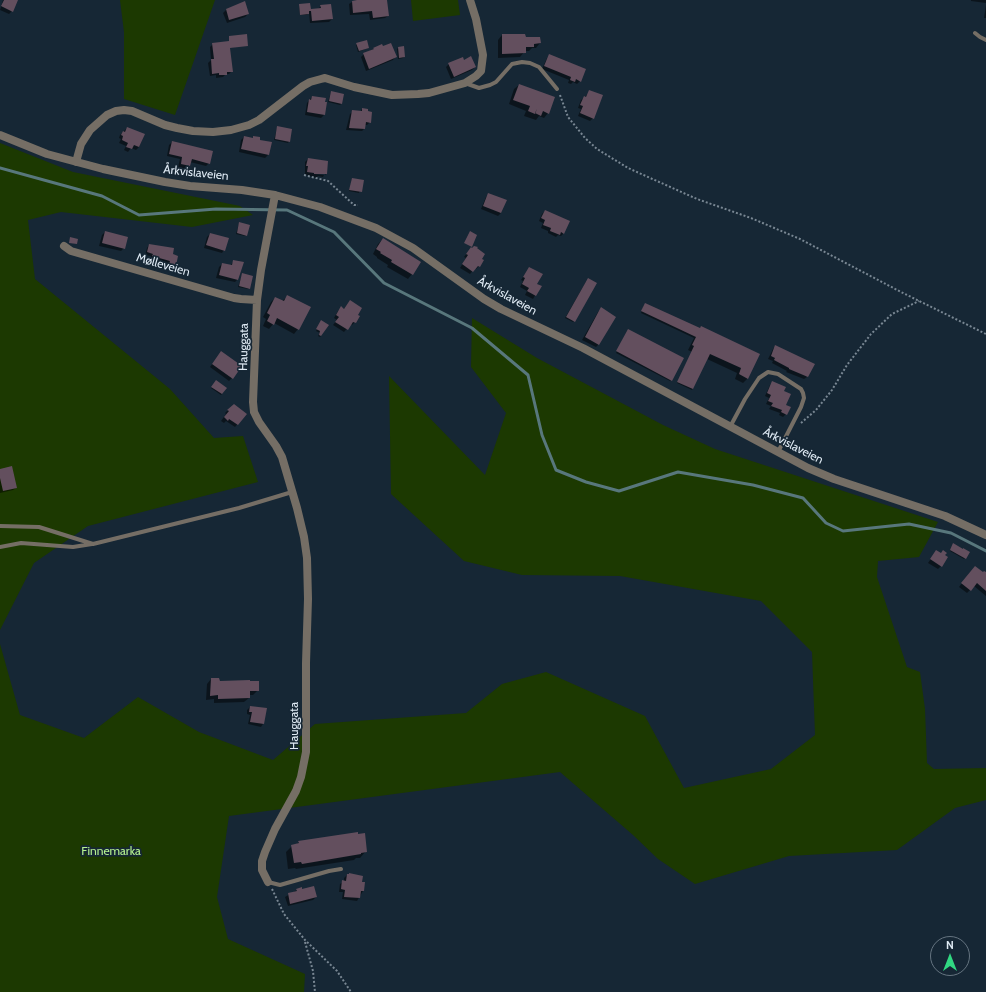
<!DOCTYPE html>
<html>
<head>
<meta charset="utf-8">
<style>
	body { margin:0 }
	#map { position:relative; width:986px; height:992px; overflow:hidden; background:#162735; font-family:Cabin,sans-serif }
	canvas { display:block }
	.north { position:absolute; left:930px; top:936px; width:40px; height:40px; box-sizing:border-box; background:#162735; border:1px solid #667581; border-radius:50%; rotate:0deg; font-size:11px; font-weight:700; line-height:16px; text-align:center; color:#dfeaf4 }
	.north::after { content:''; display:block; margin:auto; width:14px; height:18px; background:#31d882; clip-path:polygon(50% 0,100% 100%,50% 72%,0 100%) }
</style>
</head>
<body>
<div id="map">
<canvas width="986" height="992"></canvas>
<div class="north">N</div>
</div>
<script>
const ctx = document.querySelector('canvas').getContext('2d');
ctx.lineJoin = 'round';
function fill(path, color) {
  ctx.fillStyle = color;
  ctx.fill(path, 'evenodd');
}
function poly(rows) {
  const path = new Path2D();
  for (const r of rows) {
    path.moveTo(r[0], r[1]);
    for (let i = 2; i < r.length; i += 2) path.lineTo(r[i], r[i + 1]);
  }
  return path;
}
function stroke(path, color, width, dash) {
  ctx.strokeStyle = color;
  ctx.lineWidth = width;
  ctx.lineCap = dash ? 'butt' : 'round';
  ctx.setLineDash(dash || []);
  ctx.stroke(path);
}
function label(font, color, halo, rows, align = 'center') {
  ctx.font = font + ' Cabin,sans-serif';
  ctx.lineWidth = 3.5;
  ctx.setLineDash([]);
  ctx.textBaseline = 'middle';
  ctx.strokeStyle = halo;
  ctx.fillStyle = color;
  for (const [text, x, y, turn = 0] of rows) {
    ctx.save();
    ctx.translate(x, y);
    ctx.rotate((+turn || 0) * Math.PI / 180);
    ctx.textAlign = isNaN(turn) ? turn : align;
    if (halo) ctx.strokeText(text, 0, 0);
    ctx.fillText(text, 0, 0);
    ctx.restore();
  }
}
const green = poly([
	[120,0,215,0,175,115,124,99,124,32],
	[411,0,458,0,460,15,413,21],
	[0,143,73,172,240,206,253,215,192,227,61,212,28,220,35,279,170,389,214,438,243,436,258,482,88,526,34,563,0,630],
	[472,318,537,358,663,425,715,449,938,522,919,557,878,561,877,577,907,667,920,672,925,709,927,763,934,769,986,768,986,800,955,808,897,850,789,856,695,884,658,859,633,835,560,772,229,816,217,897,228,939,305,974,304,992,0,992,0,644,20,715,84,738,138,697,199,732,273,760,315,724,466,713,502,684,546,672,645,716,684,788,771,769,815,735,812,652,761,601,620,576,522,575,464,561,391,494,389,376,485,475,506,413,471,367]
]);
const shadow = poly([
	[3,0,17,0,12,11,9,14,0,10],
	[366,0,386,0,388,16,385,18,370,20,369,14,350,15,349,4,352,2],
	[971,0,986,0,986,3,971,1],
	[244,3,248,14,245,17,227,23,223,13,226,10],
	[309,4,310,11,311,10,318,9,321,6,332,19,329,22,310,23,309,13,307,15,300,15,299,6],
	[986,5,986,18,984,18],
	[502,35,525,38,540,43,536,48,532,48,529,51,525,51,520,57,498,58,498,40],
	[229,37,247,45,229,48,232,71,229,74,226,74,223,77,216,78,216,75,210,76,208,63,211,60,210,47,213,44,229,42],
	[357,44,368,48,358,52,356,45],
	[381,45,395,57,393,60,366,71,361,57,364,54],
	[398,48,404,57,403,58,398,59,397,49],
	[550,56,580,81,577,84,573,82,571,84,568,83,569,80,542,69,547,58],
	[463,61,475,67,472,70,451,79,446,67,449,64],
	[519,85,548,113,544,118,539,116,536,120,524,116,526,111,509,104,514,89],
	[590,91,593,118,590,121,578,116,581,109,578,108,581,100,585,97],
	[331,92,341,104,340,105,328,102],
	[312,97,324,115,321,118,305,115,307,103],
	[362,109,370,122,367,125,365,125,365,128,362,131,346,130,350,114,353,111,360,112],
	[127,128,144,135,139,147,136,150,131,148,128,152,124,150,126,146,119,143,121,139,119,138,120,135],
	[277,128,289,141,288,143,274,140],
	[244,137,252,139,254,137,258,140,268,155,265,158,239,152,241,140],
	[172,142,209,163,206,166,190,162,189,166,186,169,178,167,180,159,167,156,169,145],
	[308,159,327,162,326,174,325,175,325,173,315,174,324,175,323,177,318,176,316,178,305,174,305,162],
	[352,179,362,180,359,193,349,191],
	[489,194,501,213,498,216,481,209,486,197],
	[545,211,564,233,561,236,558,235,556,237,548,233,548,231,541,228,543,223,539,221,542,214],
	[239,224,246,235,245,236,236,234],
	[105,232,124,248,121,251,99,246,102,235],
	[210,234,224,250,222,253,204,248,207,237],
	[383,239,412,274,408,279,387,267,388,265,377,258,377,257,373,254,378,244],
	[149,245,171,255,175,265,172,268,167,267,167,263,150,259,151,256,145,255,147,248],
	[471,248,481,259,479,266,476,269,475,268,470,274,460,268,466,258,464,257],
	[234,261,237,280,235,282,216,278,219,267,222,264,230,266],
	[529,268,536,285,540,287,533,299,525,295,527,291,520,287,523,281,521,280],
	[242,275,249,288,248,289,238,287],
	[587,280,574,321,573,322,565,318],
	[288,296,298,329,294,334,274,323,269,329,263,326,266,319,263,317,271,302,275,298,282,301],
	[350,301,355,322,352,325,351,324,344,332,333,325,337,320,334,318,338,311,341,308,344,309],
	[644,305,699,329,701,327,759,354,748,378,743,383,735,379,737,373,707,359,692,390,677,383,692,352,688,350,694,338,641,313],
	[601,309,598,345,596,347,582,340,598,312],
	[320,323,321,336,320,337,318,336,320,333,316,331],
	[627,331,671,380,670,381,616,353],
	[775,346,807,377,804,379,786,372,787,371,772,363,773,361,768,359,773,349],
	[219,355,232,378,229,381,210,367],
	[773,382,783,392,786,414,783,417,779,415,780,413,769,409,771,406,766,404,769,398,765,396,770,385],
	[215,383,222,394,221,395,211,388],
	[230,408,246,414,235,427,226,421,224,423,221,421,226,414,225,413],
	[0,470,16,488,13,490,0,493],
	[953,546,965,558,964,559,950,551],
	[934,554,941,566,938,569,928,563],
	[972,570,986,574,986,596,974,586,967,593,959,587],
	[211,679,219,682,258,690,253,695,249,695,249,698,244,702,214,703,214,699,206,700,207,684],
	[250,707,263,724,261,727,248,724,250,715,247,714,247,710],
	[299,842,366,851,360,858,356,858,354,860,296,869,295,868,288,869,286,852,292,846,296,845],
	[347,875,363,891,357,901,342,899,343,892,339,892,340,884,344,881,344,878],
	[297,890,316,897,313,900,288,906,285,897]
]);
const stream = poly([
	[0,168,102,196,139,215,216,209,287,210,334,232,384,283,472,328,528,375,542,435,556,470,586,482,619,491,678,472,753,485,803,498,826,523,843,531,909,524,951,533,986,551]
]);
const building = poly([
	[4,0,18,0,13,12,1,6],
	[357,0,387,0,389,16,373,18,372,11,353,13,352,1],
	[245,1,249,14,229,20,226,9],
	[310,3,311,9,321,8,320,5,331,4,333,19,312,21,311,11,309,11,309,14,300,15,299,4],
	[247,34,248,46,230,48,233,72,227,72,227,75,219,75,219,73,212,74,211,59,214,59,212,43,229,41,229,36],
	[502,34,525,34,526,37,540,37,541,43,534,44,534,47,526,47,526,53,502,54],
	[367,40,369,48,359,51,356,43],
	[391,43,397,57,369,69,363,53,374,49,373,48,382,44,383,46],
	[404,46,405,57,399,58,398,47],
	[549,54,586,69,581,82,576,79,575,82,570,80,571,77,544,66],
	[471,56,476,67,454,77,448,63,463,57,464,60],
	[519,84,555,97,549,114,543,111,541,116,535,113,537,109,535,114,528,111,530,106,513,100],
	[589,90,603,95,594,119,580,113,583,106,580,105,584,96,586,97],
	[331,91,344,94,342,104,329,101],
	[312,96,326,98,325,102,327,102,325,115,307,112,309,99,311,100],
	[362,108,368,109,368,111,372,112,371,123,366,122,365,129,349,128,352,110,362,111],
	[277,126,292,129,290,142,275,139],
	[127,127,145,134,139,147,134,145,132,149,126,147,128,143,122,140,123,136,121,135,123,131,125,132],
	[244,136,253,138,253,136,260,137,260,140,272,142,269,155,241,149],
	[172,141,213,151,210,164,192,159,190,166,181,164,182,157,169,154],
	[308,158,328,161,327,174,314,174,314,173,307,172,308,166,306,166],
	[352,178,364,180,362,192,349,190],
	[488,193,507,200,501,213,483,206],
	[545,210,570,221,564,234,561,232,560,235,550,231,551,228,543,225,545,220,541,218],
	[239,222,250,225,247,236,237,233],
	[105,231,128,237,125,249,102,243],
	[470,231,477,235,472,247,464,243],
	[210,233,229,238,225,251,206,245],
	[70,237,78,239,77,244,69,243],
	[383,238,421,262,413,275,391,262,392,260,380,253,381,252,376,249],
	[149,244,174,248,173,254,178,256,176,266,169,264,170,261,152,256,153,254,147,252],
	[474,246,478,247,477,248,485,254,482,259,484,260,480,267,478,266,473,272,462,264,468,255,466,254,471,247,472,248],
	[233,260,244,262,238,280,219,275,222,263,232,265],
	[529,267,543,274,537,284,542,286,536,296,527,291,529,288,522,284,525,278,523,277],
	[242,273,253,276,250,289,239,286],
	[588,278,597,283,575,322,566,317],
	[287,295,311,307,299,330,277,318,274,325,267,321,270,315,267,313,275,297,284,301],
	[350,300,362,308,358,315,360,316,356,323,353,322,348,330,335,322,339,317,336,315,341,306,344,309],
	[645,303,700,328,701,326,760,354,748,379,739,374,741,368,710,354,693,389,677,382,694,346,692,345,696,337,641,311],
	[601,307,616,317,599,345,585,337],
	[321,320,329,325,321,336,319,335,320,331,316,329],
	[628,329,684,358,672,381,616,351],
	[775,345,815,364,808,377,789,369,789,368,774,360,775,358,771,356],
	[221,351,242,366,233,379,212,364],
	[216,380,227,388,222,394,211,387],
	[772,381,786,387,784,391,791,394,786,405,791,407,787,415,781,412,782,410,771,406,773,403,768,401,771,395,767,393],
	[234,404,247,414,238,425,229,419,228,421,224,417,229,411,227,410],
	[12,466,17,488,3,491,0,478,0,469],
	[953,543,963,549,963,548,970,552,966,559,950,550],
	[936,550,941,553,943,550,947,553,945,555,948,557,942,567,930,559],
	[975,566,983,572,984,571,986,572,986,591,977,583,971,591,961,583],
	[211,678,219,678,220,681,250,680,250,681,259,681,259,691,250,691,250,698,218,699,218,695,210,696],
	[250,706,267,708,264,724,250,722,252,712,249,712],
	[358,832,358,834,365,833,367,852,361,853,361,854,302,864,301,862,294,863,291,845,299,843,298,841],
	[349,873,363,876,362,882,365,882,364,891,361,891,360,898,344,897,345,890,341,889,342,880,346,881,347,874,349,874],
	[314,886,317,897,290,904,288,893,297,891,296,889,302,887,302,889]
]);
const path = poly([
	[560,95,568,117,585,138,597,149,628,168,697,199,751,218,800,239,901,292,986,334],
	[304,175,328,181,354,205,358,205],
	[801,423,816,410,832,390,847,365,871,334,892,314,919,301],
	[272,889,284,914,305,940,337,971,351,992],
	[305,942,313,971,315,992]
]);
const service = poly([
	[975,33,980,37,986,40],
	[465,83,479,88,490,85,496,82,512,64,522,62,530,63,539,67,557,89],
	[730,427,745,399,759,378,768,372,778,374,801,389,803,393,804,398,801,407,778,452],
	[0,526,39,527,93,544,239,508,292,492],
	[0,547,21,543,73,547,92,544],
	[268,882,280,885,329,871,341,869]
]);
const minor = poly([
	[0,135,47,154,103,169,165,182,190,186,242,190,275,195,320,207,376,228,413,248,484,299,501,309,583,348,808,468,834,479,945,516,986,535],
	[76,162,81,144,90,130,107,115,116,111,124,110,132,111,165,125,177,128,193,131,213,132,231,130,249,125,259,120,303,86,310,82,321,79,325,78,354,87,392,95,418,94,429,93,465,83,476,76,481,71,483,55,476,19,470,0],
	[64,246,71,251,234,298,241,299,257,300],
	[268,882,262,870,262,861,265,852,275,829,296,791,301,777,306,752,306,663,308,599,307,558,304,537,297,508,282,457,276,446,259,422,254,412,253,402,257,300,261,270,275,195]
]);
const streetNames = [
	["Årkvislaveien",196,173,6],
	["Mølleveien",163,265,16],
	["Årkvislaveien",507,296,29],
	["Hauggata",244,347,-89],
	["Årkvislaveien",793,446,27],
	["Hauggata",294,726,-90]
];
const parkNames = [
	["Finnemarka",111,851]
];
fill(green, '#1c3901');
fill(shadow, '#0007');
stroke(stream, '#58777c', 3);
fill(building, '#634f5e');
stroke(path, '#798793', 2, [2, 2]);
stroke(service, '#756e65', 4);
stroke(minor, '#756e65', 8);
label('12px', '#dfeaf4', '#162735', streetNames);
label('12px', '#b7f390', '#162735', parkNames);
</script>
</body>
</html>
